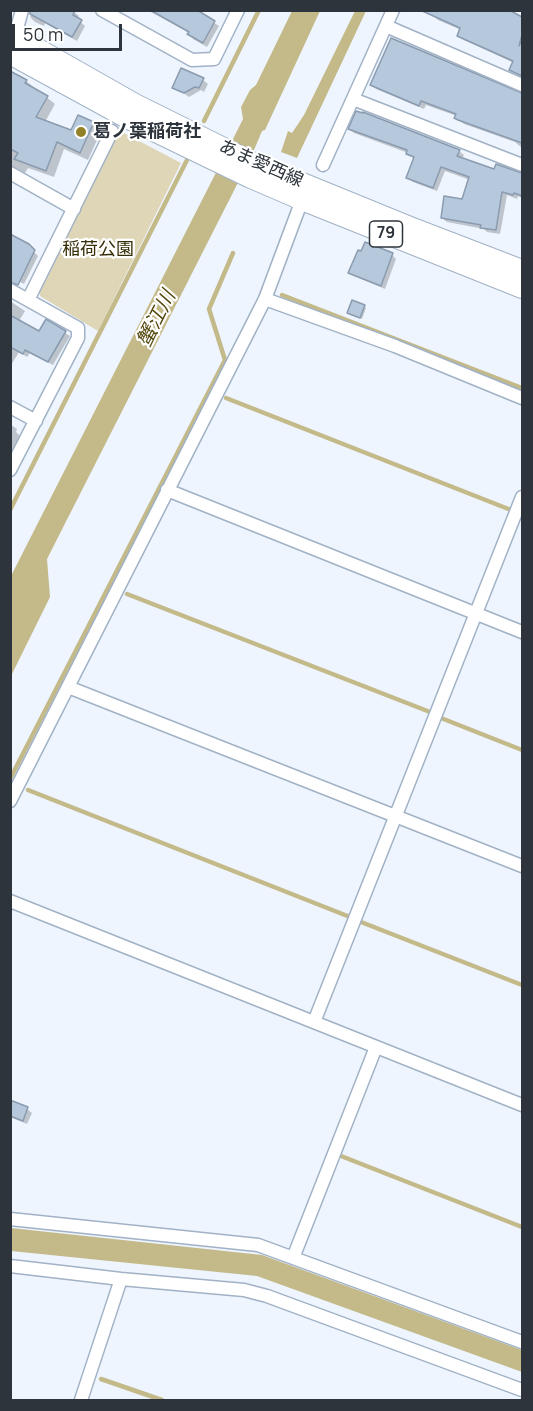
<!DOCTYPE html>
<html>
<head>
<meta charset="utf-8">
<style>
	body { margin:0 }
	#map { position:relative; width:533px; height:1411px; overflow:hidden; background:#eef5fe; font-family:Manrope,sans-serif }
	canvas { display:block }
	.frame { position:absolute; inset:0; border:12px solid #2d343c; pointer-events:none }
	.scale { position:absolute; left:12px; top:24px; width:110px; height:27px; box-sizing:border-box; border:3px solid #2d343c; border-top:0; padding-left:8px; font-size:18px; line-height:21px; white-space:nowrap; color:#2d343c; -webkit-text-stroke:4px #fff; paint-order:stroke }
</style>
</head>
<body>
<div id="map">
<canvas width="533" height="1411"></canvas>
<div class="frame"></div>
<div class="scale">50 m</div>
</div>
<script>
const ctx = document.querySelector('canvas').getContext('2d');
ctx.lineJoin = 'round';
function fill(path, color) {
  ctx.fillStyle = color;
  ctx.fill(path, 'evenodd');
}
function poly(rows) {
  const path = new Path2D();
  for (const r of rows) {
    path.moveTo(r[0], r[1]);
    for (let i = 2; i < r.length; i += 2) path.lineTo(r[i], r[i + 1]);
  }
  return path;
}
function stroke(path, color, width, dash) {
  ctx.strokeStyle = color;
  ctx.lineWidth = width;
  ctx.lineCap = dash ? 'butt' : 'round';
  ctx.setLineDash(dash || []);
  ctx.stroke(path);
}
function label(font, color, halo, rows, align = 'center') {
  ctx.font = font + ' Manrope,"Noto Sans JP",sans-serif';
  ctx.lineWidth = 4.5;
  ctx.setLineDash([]);
  ctx.textBaseline = 'middle';
  ctx.strokeStyle = halo;
  ctx.fillStyle = color;
  for (const [text, x, y, turn = 0] of rows) {
    ctx.save();
    ctx.translate(x, y);
    ctx.rotate((+turn || 0) * Math.PI / 180);
    ctx.textAlign = isNaN(turn) ? turn : align;
    if (halo) ctx.strokeText(text, 0, 0);
    ctx.fillText(text, 0, 0);
    ctx.restore();
  }
}
const green = poly([
	[118,130,181,163,98,331,40,296,39,290]
]);
const water = poly([
	[292,11,320,11,265,130,262,131,251,157,47,559,50,597,11,676,11,576,230,145,243,119,241,107,250,90,256,85],
	[355,11,366,11,297,158,281,152,288,131,292,133,304,115],
	[11,1228,262,1255,522,1350,522,1372,257,1276,11,1251]
]);
const shadow = poly([
	[147,10,194,10,219,26,207,47,193,39,190,33],
	[505,10,522,18,522,78,511,70,514,63,464,40,459,36,461,30,438,20,433,15],
	[33,12,74,12,79,16,77,19,85,26,77,41,45,23,44,26,35,22,30,17],
	[10,73,26,81,55,104,45,122,72,132,93,123,101,131,88,160,64,149,54,177,28,168,25,173,10,166],
	[203,80,208,84,204,92,201,90,189,97,174,87],
	[372,84,522,94,522,148,515,142,464,124,456,118,457,116,426,105,424,109,376,89],
	[350,129,459,151,464,155,462,159,495,171,522,174,522,198,518,196,517,199,507,195,500,234,487,232,484,229,447,222,442,218,463,201,470,180,445,171,437,191,413,182,408,178,415,159,408,153,354,133],
	[34,252,38,256,24,284,14,279],
	[392,255,396,259,385,289,354,276,350,272],
	[10,301,25,311,19,321,40,333,46,321,70,336,53,365,30,353,27,357,19,352,10,367],
	[364,306,366,308,362,319,351,314],
	[10,424,17,429,16,432,21,437,14,450,10,448],
	[10,1102,27,1109,32,1113,27,1124,10,1117]
]);
const stream = poly([
	[204,121,259,10],
	[282,295,522,388],
	[226,398,511,510],
	[10,510,187,160],
	[127,594,430,712],
	[441,718,522,750],
	[10,779,225,360,209,309,233,253],
	[28,790,350,917],
	[361,922,522,985],
	[341,1156,522,1227],
	[101,1379,162,1400]
]);
const building = poly([
	[30,10,75,10,73,15,82,20,72,37,30,14,30,10],
	[150,10,197,10,215,21,203,43,187,34,189,32,150,10],
	[420,10,509,10,522,17,522,35,519,46,522,40,522,76,509,70,513,61,457,36,460,28,420,10],
	[391,38,522,93,522,143,458,120,454,118,456,114,421,101,419,106,370,85,391,38],
	[181,68,204,78,199,88,195,87,184,93,172,88,181,68],
	[10,71,27,80,25,83,48,96,36,117,71,130,78,115,94,122,80,153,57,142,46,171,14,159,18,153,10,149,10,71],
	[356,111,363,113,363,112,460,150,457,156,494,169,496,164,522,173,522,196,514,193,513,195,502,192,496,230,480,228,481,225,441,218,444,196,462,199,469,177,441,167,433,188,406,178,414,157,406,154,407,150,348,129,356,111],
	[10,234,29,244,35,250,18,285,10,282,10,234],
	[365,242,393,253,381,286,348,273,358,250,361,251,365,242],
	[352,300,365,305,360,318,347,313,352,300],
	[10,315,39,331,46,319,66,331,48,362,25,350,23,354,10,347,10,315],
	[10,1100,28,1107,23,1121,10,1116,10,1100]
]);
const minor = poly([
	[102,10,192,60,214,59,238,10],
	[386,26,522,85],
	[15,36,22,10],
	[353,99,522,165],
	[323,165,393,10],
	[10,173,74,209],
	[10,290,78,328,78,338,10,470],
	[265,299,395,346,522,398],
	[28,300,112,131],
	[10,407,36,421],
	[167,490,522,632],
	[68,687,522,866],
	[10,801,265,299,302,200],
	[10,901,522,1105],
	[314,1022,522,497],
	[10,1219,258,1245,522,1342],
	[293,1258,376,1047],
	[10,1266,121,1279,244,1290,267,1296,522,1390],
	[81,1400,121,1279]
]);
const primary = poly([
	[10,33,135,104,258,165,410,227,522,270],
	[10,54,129,119,251,178,302,200,522,288]
]);
const markers = [
	[81,132,6,"#938027"]
];
const shields = [
	[386,234,33]
];
const shieldNames = [
	["79",386,234]
];
const poiNames = [
	["葛ノ葉稲荷社",93,132]
];
const streetNames = [
	["あま愛西線",261,164,24]
];
const parkNames = [
	["稲荷公園",98,250]
];
const waterNames = [
	["蟹江川",157,319,-63]
];
fill(green, '#ded6b6');
fill(water, '#c3b989');
fill(shadow, '#0003');
stroke(stream, '#c3b989', 4.5);
fill(building, '#b6c8dc');
stroke(building, '#8b9baf', 1.5);
stroke(minor, '#a1b2c6', 15);
stroke(primary, '#a1b2c6', 22);
stroke(minor, '#fff', 12);
stroke(primary, '#fff', 20);
for (const [x, y, r, color] of markers) {
  const dot = new Path2D();
  dot.arc(x, y, r, 0, 2 * Math.PI);
  ctx.fillStyle = color;
  ctx.fill(dot);
  stroke(dot, '#fff', 2);
}
for (const [x, y, w] of shields) {
  const box = new Path2D();
  box.roundRect(x - w / 2, y - 13, w, 26, 4.5);
  ctx.fillStyle = '#fff';
  ctx.fill(box);
  stroke(box, '#2d343c', 1.5);
}
label('bold 16px', '#2d343c', null, shieldNames);
label('bold 18px', '#2d343c', '#fff', poiNames, 'left');
label('18px', '#2d343c', '#fff', streetNames);
label('18px', '#362e06', '#fff', parkNames);
label('italic 20px', '#55490f', '#fff', waterNames);
</script>
</body>
</html>
